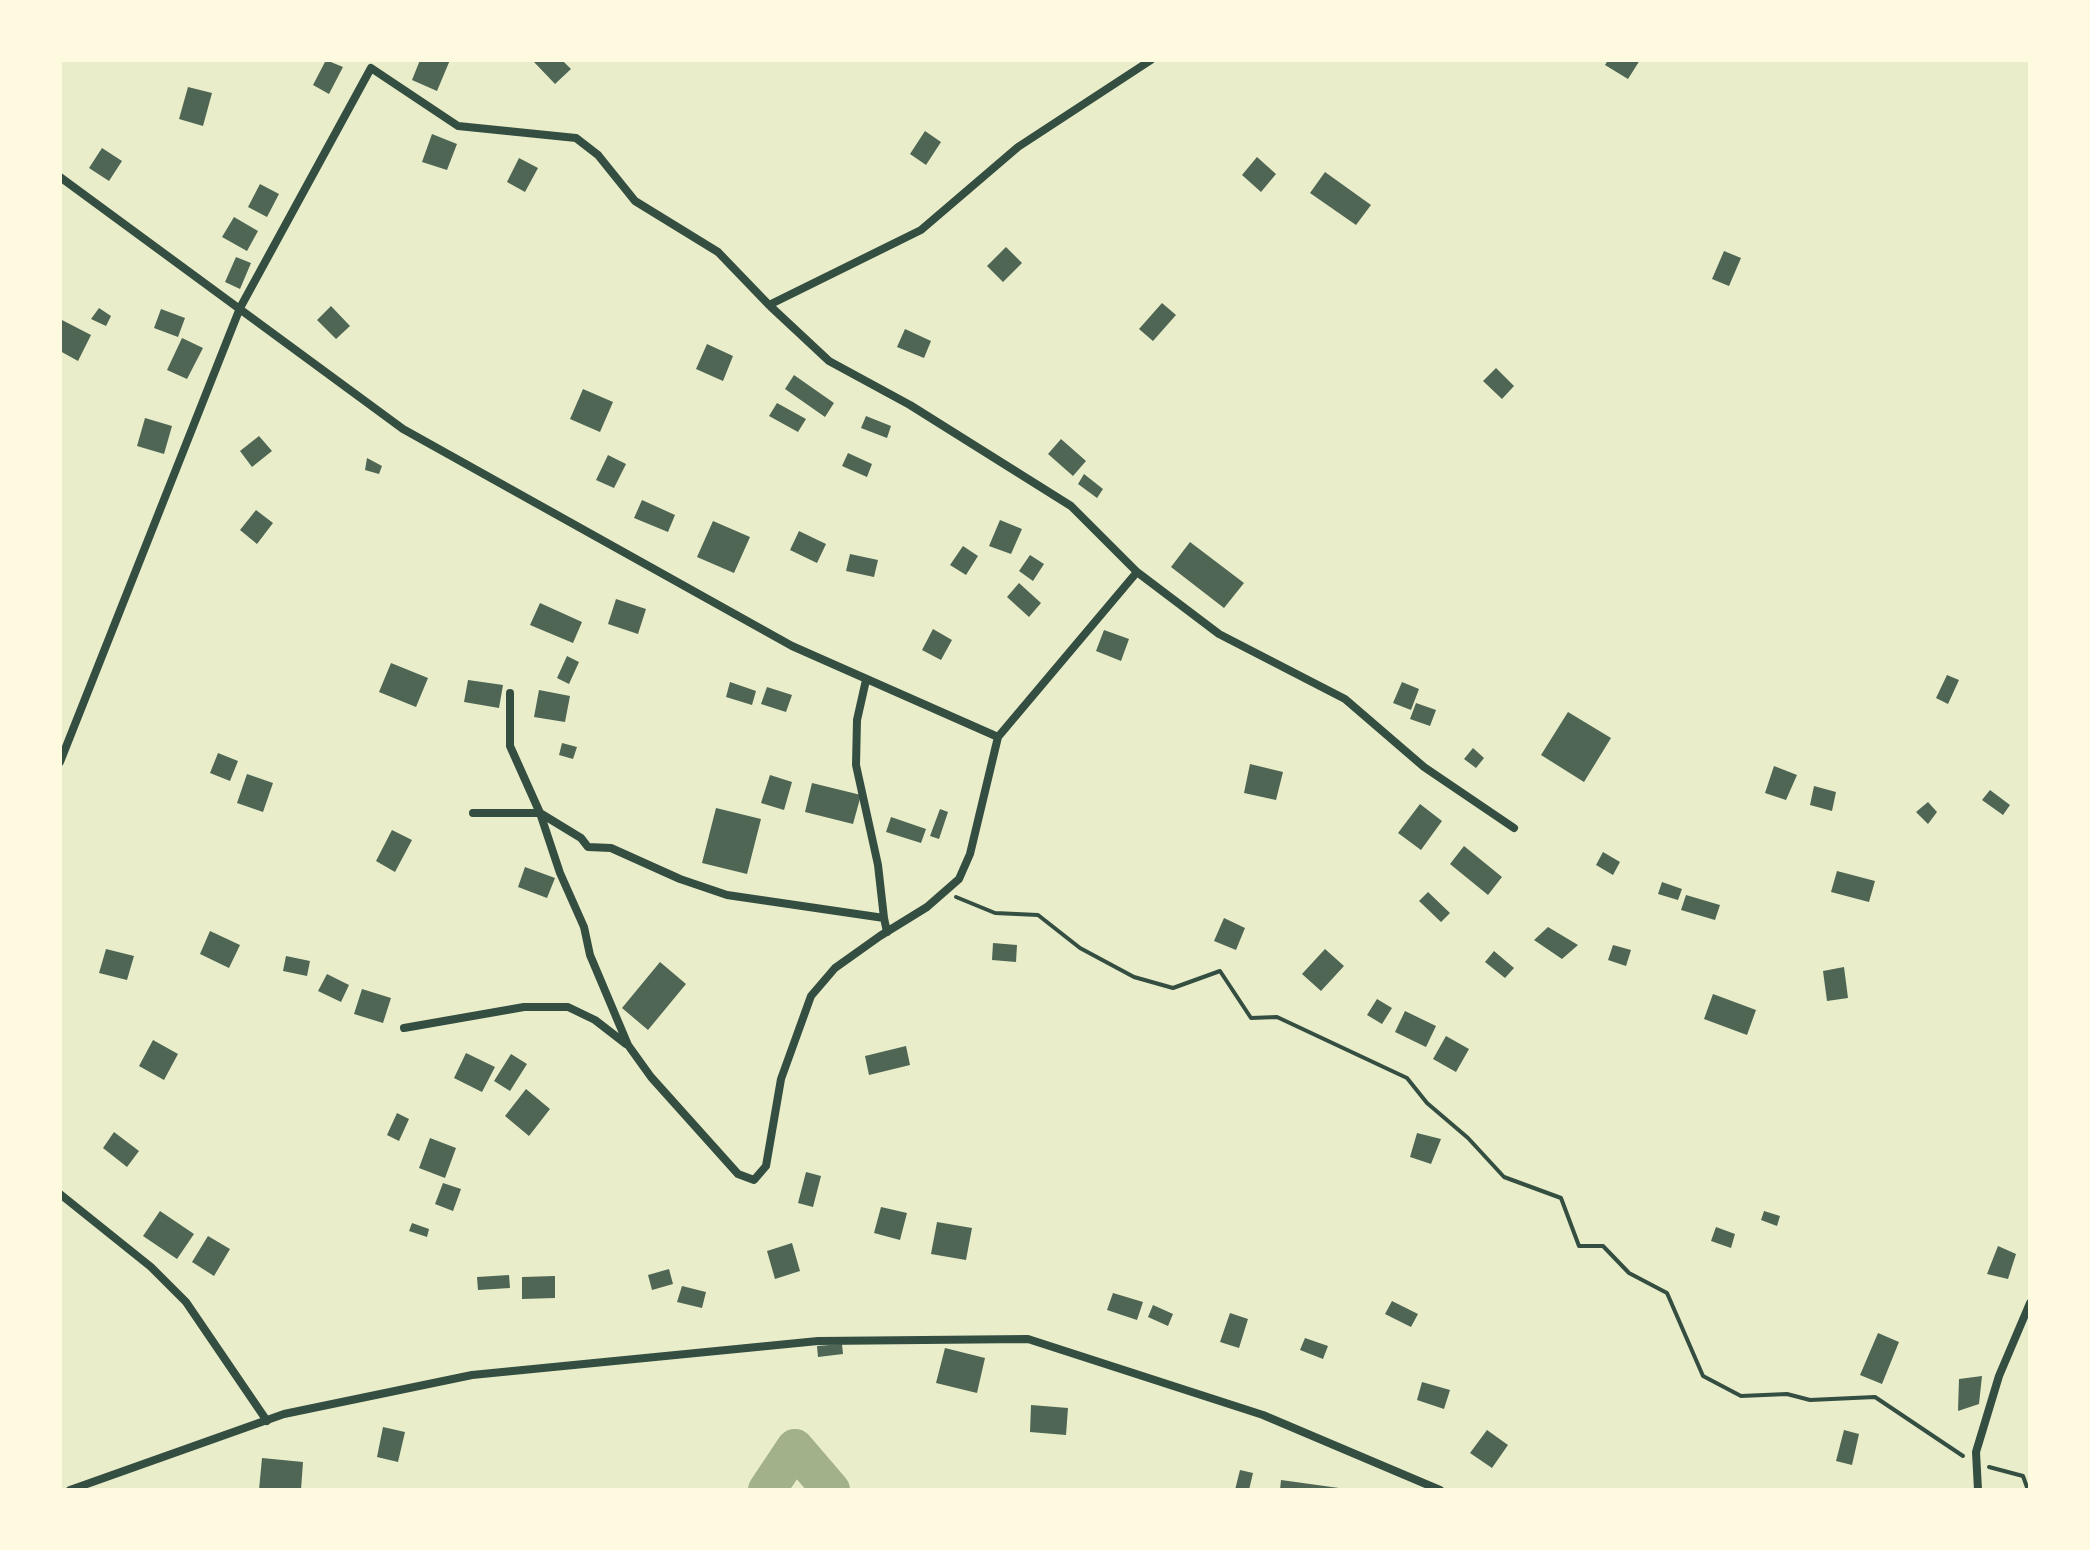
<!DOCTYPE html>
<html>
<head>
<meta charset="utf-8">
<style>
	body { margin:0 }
	#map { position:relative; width:2090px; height:1550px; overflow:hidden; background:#e9edc9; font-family:"PT Sans Narrow",sans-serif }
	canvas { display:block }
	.frame { position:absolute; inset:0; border:62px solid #fefae0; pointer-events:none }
</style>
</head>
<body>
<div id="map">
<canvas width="2090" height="1550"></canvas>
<div class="frame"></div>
</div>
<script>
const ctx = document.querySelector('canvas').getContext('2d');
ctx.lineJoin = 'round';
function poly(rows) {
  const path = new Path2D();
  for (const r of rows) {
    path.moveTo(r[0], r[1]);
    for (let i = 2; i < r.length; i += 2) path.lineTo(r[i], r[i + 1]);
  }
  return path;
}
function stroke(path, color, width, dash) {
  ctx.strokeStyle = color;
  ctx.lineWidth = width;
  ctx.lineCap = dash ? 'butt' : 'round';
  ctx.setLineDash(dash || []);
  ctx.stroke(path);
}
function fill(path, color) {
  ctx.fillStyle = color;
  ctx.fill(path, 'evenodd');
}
const river = poly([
	[767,1490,795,1448,831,1490]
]);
const building = poly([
	[326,60,343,67,329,94,313,85],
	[420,60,450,60,437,91,412,80],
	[536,60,562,60,571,69,555,84,534,62],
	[1608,60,1640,60,1628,79,1605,65],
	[188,87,212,93,203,126,179,119],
	[925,131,941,142,926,165,910,154],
	[432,134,457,144,447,170,422,162],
	[102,148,122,161,109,181,89,168],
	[1257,157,1276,174,1261,192,1242,175],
	[519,158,538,168,525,192,507,182],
	[1325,172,1371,205,1356,225,1310,193],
	[260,184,279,194,267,217,248,207],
	[234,217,258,231,247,251,222,237],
	[1006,247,1022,263,1003,282,987,266],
	[1724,251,1741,258,1729,286,1712,279],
	[236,257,251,263,240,289,225,282],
	[1162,303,1176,315,1153,341,1139,329],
	[331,306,350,326,336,339,317,320],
	[99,308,111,316,106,326,91,319],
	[161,309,185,318,178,337,154,328],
	[60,319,91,335,78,361,60,351],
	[905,329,931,341,924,358,897,347],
	[182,338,203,348,187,379,167,370],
	[707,344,733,356,723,381,696,369],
	[1496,368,1514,386,1502,399,1483,381],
	[794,375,834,403,825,417,785,389],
	[583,389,613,402,600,432,570,419],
	[777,403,806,419,798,432,769,416],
	[866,416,891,426,887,438,861,428],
	[145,418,172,426,164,454,137,446],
	[259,436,272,451,252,467,240,451],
	[1061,439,1086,461,1073,476,1048,454],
	[848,453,872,464,867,477,842,466],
	[608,455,626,464,614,488,596,480],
	[367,458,382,466,379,474,365,470],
	[1084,474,1103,489,1097,498,1078,484],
	[642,500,675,515,668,532,634,518],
	[256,510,273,523,257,544,240,530],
	[1000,520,1022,529,1011,554,989,546],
	[713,521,750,537,734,573,697,557],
	[799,531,826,544,817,563,790,550],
	[1190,542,1244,583,1224,608,1171,567],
	[963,546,978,556,966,575,950,565],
	[850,554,878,560,874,577,846,571],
	[1030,555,1044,564,1033,581,1019,571],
	[1019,583,1041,603,1029,617,1007,597],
	[616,599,646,609,638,634,608,624],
	[540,603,582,622,573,643,530,625],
	[933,629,952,640,941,660,922,650],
	[1104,630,1129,639,1121,661,1096,651],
	[567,656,579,662,569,684,557,678],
	[391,663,428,678,416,707,379,692],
	[1947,675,1959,680,1948,704,1936,698],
	[468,680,503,685,499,708,464,702],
	[730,682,756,691,752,705,726,697],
	[1402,682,1419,689,1411,710,1393,703],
	[767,687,792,695,786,712,761,704],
	[539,690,570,696,565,722,534,717],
	[1416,703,1436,710,1430,726,1410,719],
	[1568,712,1611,738,1584,782,1541,755],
	[562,743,577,747,573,759,559,755],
	[1473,748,1484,758,1476,768,1464,759],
	[218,753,238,761,230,781,210,773],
	[1250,764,1283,772,1276,800,1244,793],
	[1774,766,1797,775,1786,800,1765,793],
	[247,774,273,783,263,812,237,803],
	[770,775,792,782,784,810,761,803],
	[812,783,861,795,853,824,805,812],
	[1814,786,1836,792,1832,811,1810,805],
	[1990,790,2010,805,2003,815,1982,800],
	[1928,802,1937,812,1928,824,1916,812],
	[1420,804,1442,821,1421,850,1398,833],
	[716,808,761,819,747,874,702,863],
	[940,809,948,812,939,839,930,836],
	[891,817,926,829,921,843,886,832],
	[392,830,412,840,395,872,376,861],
	[1464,846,1502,877,1488,895,1450,864],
	[1603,852,1620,862,1613,875,1596,865],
	[525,867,555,878,547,898,518,887],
	[1837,871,1875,881,1869,902,1831,892],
	[1662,882,1682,889,1678,900,1658,894],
	[1428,892,1450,913,1441,922,1419,901],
	[1686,895,1720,905,1715,920,1681,910],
	[1224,918,1245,928,1236,950,1214,941],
	[1548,927,1578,945,1562,959,1534,940],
	[210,931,240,945,229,968,200,954],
	[993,943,1017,945,1016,962,992,960],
	[1613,945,1631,950,1626,966,1608,960],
	[106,949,134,956,127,980,99,973],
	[1325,949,1344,966,1321,991,1302,974],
	[1494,951,1514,968,1505,978,1485,962],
	[286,956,310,961,307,976,283,971],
	[660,962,686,984,648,1030,622,1008],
	[1844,967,1848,998,1827,1001,1823,971],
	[327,974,349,985,341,1002,318,991],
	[362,989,391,998,383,1023,354,1014],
	[1713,994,1756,1010,1747,1035,1704,1019],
	[1377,999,1392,1008,1382,1024,1367,1015],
	[1405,1011,1436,1026,1426,1047,1395,1032],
	[1446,1036,1469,1049,1456,1072,1433,1059],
	[153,1040,178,1054,164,1080,139,1066],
	[906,1046,910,1065,869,1075,865,1056],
	[466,1053,495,1067,482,1092,454,1078],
	[511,1054,527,1064,510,1091,494,1081],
	[526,1089,550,1109,529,1136,505,1116],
	[397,1113,409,1119,399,1141,387,1135],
	[114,1132,139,1151,127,1167,103,1148],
	[1417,1133,1441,1139,1431,1164,1410,1157],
	[430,1138,456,1148,445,1178,419,1168],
	[806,1172,821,1176,813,1207,798,1203],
	[443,1183,461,1189,453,1211,435,1204],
	[881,1207,907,1213,900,1240,874,1233],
	[160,1211,194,1234,177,1259,143,1236],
	[1764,1211,1780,1216,1777,1226,1761,1220],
	[937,1222,972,1228,966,1260,931,1254],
	[412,1223,429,1229,427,1237,409,1231],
	[1716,1227,1735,1234,1731,1248,1711,1241],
	[208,1236,230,1249,214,1276,192,1262],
	[792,1243,800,1271,775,1279,767,1251],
	[1998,1246,2016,1254,2008,1279,1987,1274],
	[669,1269,673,1284,652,1290,648,1275],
	[509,1275,510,1288,478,1290,477,1277],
	[555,1276,555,1298,522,1299,522,1277],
	[682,1286,706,1292,702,1308,677,1302],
	[1113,1293,1143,1302,1137,1320,1107,1310],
	[1392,1301,1418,1314,1411,1327,1385,1314],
	[1153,1305,1173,1314,1168,1326,1148,1317],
	[1230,1313,1248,1319,1239,1348,1220,1342],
	[1878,1333,1899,1342,1882,1384,1860,1375],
	[1305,1338,1328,1346,1323,1359,1300,1350],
	[842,1344,843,1354,818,1357,817,1346],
	[945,1348,985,1358,977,1393,936,1383],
	[1982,1376,1979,1404,1958,1411,1959,1379],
	[1422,1382,1450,1390,1444,1409,1417,1400],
	[1031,1405,1068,1408,1066,1435,1030,1432],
	[383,1427,405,1432,398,1462,377,1457],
	[1487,1430,1508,1445,1492,1468,1470,1453],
	[1844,1430,1859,1434,1852,1465,1836,1461],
	[262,1458,303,1462,301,1490,259,1490],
	[1240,1470,1253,1473,1249,1490,1235,1490],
	[1281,1480,1339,1488,1339,1490,1280,1490]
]);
const path = poly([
	[956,897,995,913,1038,915,1080,948,1134,977,1173,988,1220,971,1251,1018,1277,1017,1407,1078,1427,1103,1468,1138,1504,1177,1561,1198,1579,1246,1603,1246,1629,1273,1667,1293,1703,1376,1741,1396,1787,1394,1810,1400,1875,1397,1963,1456],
	[1989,1467,2023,1476,2028,1490]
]);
const minor = poly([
	[60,177,403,429,792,646,998,737],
	[769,305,921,230,1018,147,1151,60],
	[866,680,857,720,856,765,878,865,884,918],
	[510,693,510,746,540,813,560,873,584,927,590,955,628,1045,651,1077,738,1174,754,1180,766,1166,781,1079,811,996,835,968,880,936,927,907,959,879,970,854,998,737,1137,572],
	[60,762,240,308,371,68,458,126,576,138,598,155,635,201,718,252,769,305,829,361,910,405,1071,506,1137,572,1219,634,1345,699,1424,767,1514,828],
	[473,813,540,813,581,838,588,847,611,848,680,879,727,895,884,918,887,932],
	[404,1028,524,1007,568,1007,595,1020,626,1044],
	[60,1194,151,1267,186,1302,267,1421],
	[70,1490,284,1414,472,1375,818,1341,1028,1339,1263,1415,1440,1490],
	[1978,1490,1976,1452,1999,1376,2030,1303]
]);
stroke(river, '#a3b18a', 38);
fill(building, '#4f6655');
stroke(path, '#344e41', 4);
stroke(minor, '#344e41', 8);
</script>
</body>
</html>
